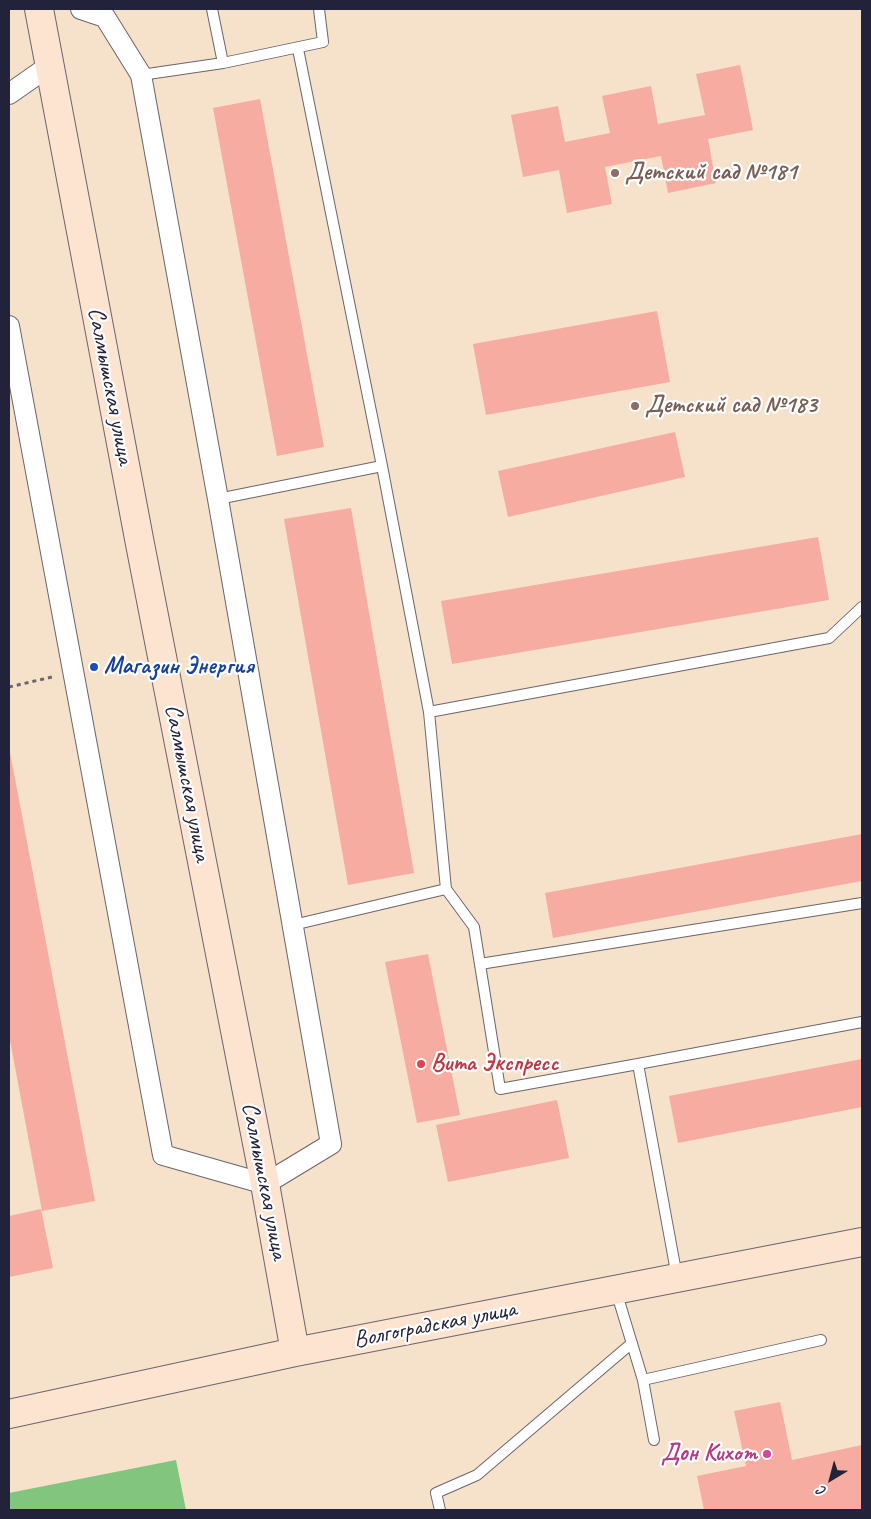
<!DOCTYPE html>
<html>
<head>
<meta charset="utf-8">
<style>
	body { margin:0 }
	#map { position:relative; width:871px; height:1519px; overflow:hidden; background:#f6e1ca; font-family:Caveat,sans-serif }
	canvas { display:block }
	.frame { position:absolute; inset:0; border:10px solid #22223b; pointer-events:none }
	.north { position:absolute; left:806px; top:1454px; width:50px; height:50px; -webkit-text-stroke:4px #fff; paint-order:stroke; rotate:217deg; font-size:14px; font-weight:700; line-height:20px; text-align:center; color:#22223b }
	.north::after { content:''; display:block; margin:auto; width:18px; height:22px; background:#22223b; clip-path:polygon(50% 0,100% 100%,50% 72%,0 100%) }
</style>
</head>
<body>
<div id="map">
<canvas width="871" height="1519"></canvas>
<div class="frame"></div>
<div class="north">С</div>
</div>
<script>
const ctx = document.querySelector('canvas').getContext('2d');
ctx.lineJoin = 'round';
function fill(path, color) {
  ctx.fillStyle = color;
  ctx.fill(path, 'evenodd');
}
function poly(rows) {
  const path = new Path2D();
  for (const r of rows) {
    path.moveTo(r[0], r[1]);
    for (let i = 2; i < r.length; i += 2) path.lineTo(r[i], r[i + 1]);
  }
  return path;
}
function stroke(path, color, width, dash) {
  ctx.strokeStyle = color;
  ctx.lineWidth = width;
  ctx.lineCap = dash ? 'butt' : 'round';
  ctx.setLineDash(dash || []);
  ctx.stroke(path);
}
function label(font, color, halo, rows, align = 'center') {
  ctx.font = font + ' Caveat,sans-serif';
  ctx.lineWidth = 4.5;
  ctx.setLineDash([]);
  ctx.textBaseline = 'middle';
  ctx.strokeStyle = halo;
  ctx.fillStyle = color;
  for (const [text, x, y, turn = 0] of rows) {
    ctx.save();
    ctx.translate(x, y);
    ctx.rotate((+turn || 0) * Math.PI / 180);
    ctx.textAlign = isNaN(turn) ? turn : align;
    if (halo) ctx.strokeText(text, 0, 0);
    ctx.fillText(text, 0, 0);
    ctx.restore();
  }
}
const green = poly([
	[176,1460,186,1510,9,1510,9,1493]
]);
const building = poly([
	[740,65,753,130,708,139,716,183,668,193,661,156,605,167,612,204,567,213,559,170,523,177,511,115,558,106,565,142,610,133,602,96,651,86,658,124,705,115,696,74],
	[260,99,324,447,277,456,213,108],
	[657,311,670,382,486,415,473,344],
	[675,432,685,477,508,517,498,471],
	[351,508,414,873,348,885,284,519],
	[818,537,829,600,452,664,441,601],
	[9,747,95,1201,42,1211,9,1035],
	[862,834,862,881,553,938,545,893],
	[428,954,460,1115,417,1123,385,962],
	[862,1059,862,1107,678,1143,669,1096],
	[557,1100,569,1158,448,1182,436,1125],
	[41,1209,53,1268,9,1277,9,1216],
	[780,1402,792,1460,862,1445,862,1510,704,1510,697,1476,746,1466,734,1411]
]);
const path = poly([
	[9,687,52,677]
]);
const service = poly([
	[212,9,223,63],
	[298,49,382,466],
	[141,75,223,63,323,42,319,9],
	[218,499,382,466,429,712,446,889],
	[429,712,829,638,862,607],
	[293,925,446,889,474,927,500,1089,638,1064],
	[480,964,862,903],
	[677,1277,638,1064,862,1022],
	[616,1291,643,1380,821,1340],
	[643,1380,654,1440],
	[440,1510,436,1493,477,1475,632,1343]
]);
const minor = poly([
	[9,94,49,66],
	[9,326,163,1155,265,1184,331,1144,218,499,141,75,105,17,81,9]
]);
const secondary = poly([
	[39,9,140,544,265,1184,295,1352],
	[9,1414,295,1352,862,1242]
]);
const markers = [
	[615,173,5,"#8d6e63"],
	[635,406,5,"#8d6e63"],
	[94,667,5,"#1a4fb4"],
	[421,1064,5,"#e0444e"],
	[767,1454,5,"#d1479c"]
];
const educationNames = [
	["Детский сад №181",625,173],
	["Детский сад №183",645,406]
];
const streetNames = [
	["Салмышская улица",110,386,79],
	["Салмышская улица",187,783,79],
	["Салмышская улица",264,1181,79],
	["Волгоградская улица",435,1325,-11]
];
const transitNames = [
	["Магазин Энергия",104,667]
];
const healthNames = [
	["Вита Экспресс",431,1064]
];
const hotelNames = [
	["Дон Кихот",757,1454]
];
fill(green, '#81c57f');
fill(building, '#f6aca0');
stroke(service, '#6c656d', 12);
stroke(minor, '#6c656d', 22);
stroke(secondary, '#6c656d', 30);
stroke(path, '#6c656d', 3, [4, 4]);
stroke(service, '#fff', 10);
stroke(minor, '#fff', 20);
stroke(secondary, '#fde4d1', 28);
for (const [x, y, r, color] of markers) {
  const dot = new Path2D();
  dot.arc(x, y, r, 0, 2 * Math.PI);
  ctx.fillStyle = color;
  ctx.fill(dot);
  stroke(dot, '#fff', 2);
}
label('bold 24px', '#785e54', '#fff', educationNames, 'left');
label('24px', '#22223b', '#fff', streetNames);
label('bold 24px', '#164399', '#fff', transitNames, 'left');
label('bold 24px', '#be3a42', '#fff', healthNames, 'left');
label('bold 24px', '#b23c85', '#fff', hotelNames, 'right');
</script>
</body>
</html>
